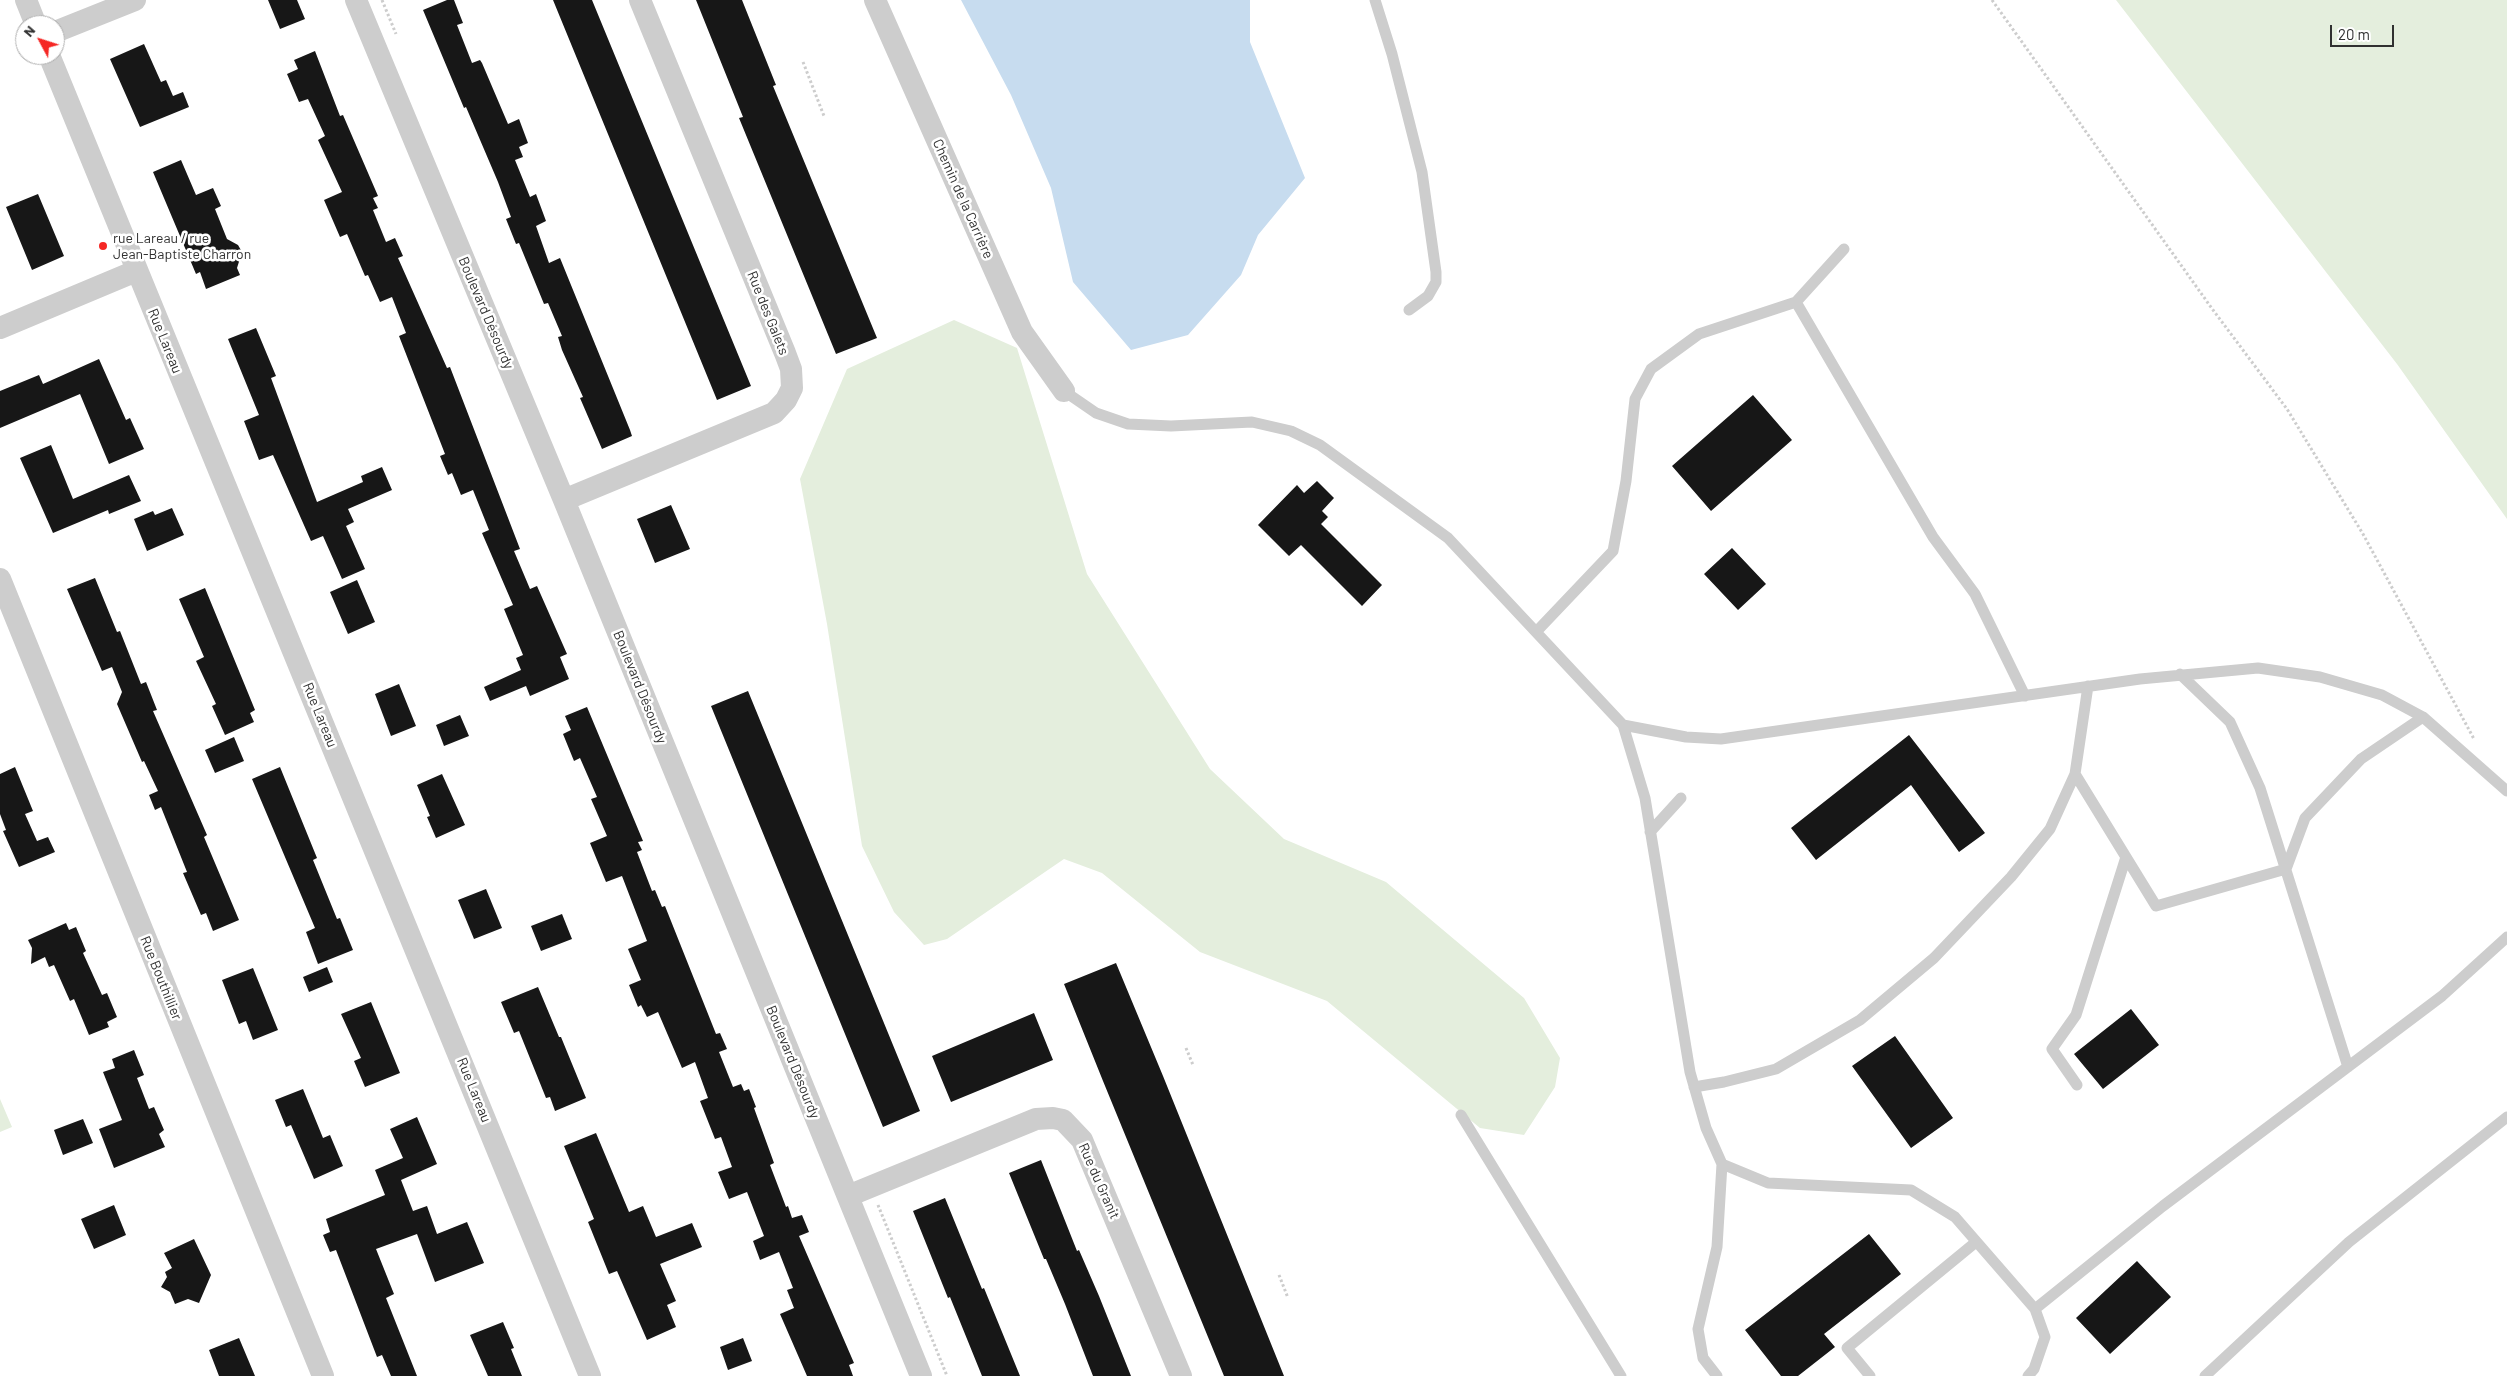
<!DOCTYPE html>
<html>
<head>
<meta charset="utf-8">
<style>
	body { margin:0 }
	#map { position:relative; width:2507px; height:1376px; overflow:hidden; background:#fff; font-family:Barlow,sans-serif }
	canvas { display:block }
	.north { position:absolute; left:15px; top:15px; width:50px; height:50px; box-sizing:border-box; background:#fff; border:1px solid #acacac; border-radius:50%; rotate:310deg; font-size:14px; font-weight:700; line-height:20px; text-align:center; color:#303030 }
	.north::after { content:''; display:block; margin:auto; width:18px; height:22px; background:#f52724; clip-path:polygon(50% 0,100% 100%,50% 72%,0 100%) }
	.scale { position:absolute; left:2330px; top:25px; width:64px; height:22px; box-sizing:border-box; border:2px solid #303030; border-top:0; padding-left:6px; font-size:15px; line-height:18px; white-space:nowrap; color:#303030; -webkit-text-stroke:4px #fff; paint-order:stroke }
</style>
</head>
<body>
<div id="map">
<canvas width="2507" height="1376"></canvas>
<div class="north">N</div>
<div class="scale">20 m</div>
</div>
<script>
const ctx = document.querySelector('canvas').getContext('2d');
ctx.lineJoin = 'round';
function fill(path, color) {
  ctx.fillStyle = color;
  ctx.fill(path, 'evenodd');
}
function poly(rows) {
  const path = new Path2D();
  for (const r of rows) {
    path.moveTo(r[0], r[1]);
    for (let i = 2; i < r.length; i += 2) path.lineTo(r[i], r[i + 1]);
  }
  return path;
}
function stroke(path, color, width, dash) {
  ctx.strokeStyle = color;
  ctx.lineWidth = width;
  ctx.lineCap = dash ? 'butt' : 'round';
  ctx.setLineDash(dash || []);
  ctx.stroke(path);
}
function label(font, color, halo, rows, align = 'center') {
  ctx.font = font + ' Barlow,sans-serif';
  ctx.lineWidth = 5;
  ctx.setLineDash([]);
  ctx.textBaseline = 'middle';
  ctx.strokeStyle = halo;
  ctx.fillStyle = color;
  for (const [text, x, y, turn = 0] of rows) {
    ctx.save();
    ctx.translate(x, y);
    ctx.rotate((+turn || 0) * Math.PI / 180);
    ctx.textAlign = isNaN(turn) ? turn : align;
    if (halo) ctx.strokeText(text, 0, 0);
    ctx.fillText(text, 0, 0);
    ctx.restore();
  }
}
const green = poly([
	[2116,0,2507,0,2507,519,2397,364],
	[954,320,1017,348,1087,574,1210,769,1284,839,1386,882,1524,998,1560,1058,1555,1087,1524,1135,1480,1128,1327,1001,1200,952,1102,873,1064,859,947,939,924,945,894,912,862,846,827,624,800,479,847,369],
	[0,1099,12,1127,0,1132]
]);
const water = poly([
	[961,0,1250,0,1250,42,1305,178,1258,235,1241,275,1188,335,1131,350,1073,282,1051,188,1011,95]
]);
const building = poly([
	[268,0,297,0,305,19,280,29],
	[447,0,454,0,463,23,457,25,472,63,480,60,482,63,508,124,519,119,528,143,519,147,523,157,515,160,530,197,536,194,546,221,536,226,549,263,560,258,630,430,632,436,602,449,580,398,583,397,562,350,558,337,562,336,548,303,544,304,519,243,516,244,506,219,511,217,498,182,466,107,464,108,423,10],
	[553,0,592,0,751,386,717,400],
	[696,0,742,0,776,85,773,86,877,338,836,354,739,118,743,117],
	[144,44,161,82,166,80,173,96,183,92,189,107,140,127,110,59],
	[315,51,340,116,343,115,378,196,373,198,378,208,373,210,386,242,395,238,403,256,398,258,447,368,450,367,520,549,514,551,530,589,537,586,567,654,560,657,569,679,530,696,526,686,490,701,484,687,521,670,516,658,523,655,504,609,513,605,482,533,489,530,473,490,461,495,452,473,448,475,440,456,445,454,399,336,406,333,392,297,380,302,368,275,365,276,347,234,340,237,324,200,342,192,318,140,325,136,308,99,299,102,287,74,298,69,294,60],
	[181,160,196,195,213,188,221,206,215,209,227,239,238,245,242,252,237,268,240,275,206,289,200,272,196,274,153,172],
	[38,194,64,256,32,270,6,207],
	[256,328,276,376,271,378,317,502,363,482,361,476,382,467,392,490,348,509,354,522,346,526,365,569,342,579,323,536,311,541,273,455,259,460,244,421,259,415,228,339],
	[99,359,126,420,130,418,144,449,109,464,80,394,0,428,0,391,39,375,43,384],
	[1753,395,1792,440,1711,511,1672,466],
	[51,445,73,499,129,475,141,501,109,514,108,510,53,533,20,458],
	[1317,481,1334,498,1322,511,1328,517,1321,524,1382,585,1362,606,1301,545,1289,556,1258,525,1297,485,1304,493],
	[671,505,690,549,655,563,637,519],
	[172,508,184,535,147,551,134,519,153,511,155,515],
	[1732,548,1766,584,1738,610,1704,574],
	[95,578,117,632,120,631,141,684,146,682,157,710,153,711,207,835,204,837,239,920,213,931,206,913,201,915,183,873,187,872,161,807,155,810,149,795,158,791,144,761,142,762,117,704,122,692,112,667,102,671,67,589],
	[357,580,375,622,348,634,330,592],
	[205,588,255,710,250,713,254,722,225,735,212,706,216,704,196,661,204,657,179,599],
	[399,684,416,726,391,736,375,694],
	[748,691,920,1111,883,1127,711,706],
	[587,707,643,841,638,842,642,850,637,852,652,891,655,890,662,907,665,906,716,1034,720,1033,727,1049,719,1052,733,1087,741,1084,744,1091,749,1089,756,1107,754,1108,774,1163,770,1165,786,1207,788,1206,792,1218,802,1215,809,1232,799,1236,854,1363,849,1365,853,1376,807,1376,780,1314,794,1308,787,1290,793,1288,779,1252,760,1260,753,1241,764,1236,747,1192,729,1199,718,1172,732,1167,721,1137,715,1139,700,1101,708,1098,695,1062,682,1068,658,1012,647,1017,641,1005,638,1007,629,985,641,980,628,949,647,941,622,876,606,882,590,843,607,836,591,799,597,797,580,758,574,761,563,734,571,730,565,716],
	[460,715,469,736,444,746,436,725],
	[1909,735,1985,833,1959,852,1911,785,1816,860,1791,828],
	[234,737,244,761,215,773,205,750],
	[15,767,33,811,25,814,37,841,48,837,55,852,19,867,3,831,6,830,0,814,0,774],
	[280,767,317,858,313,860,337,919,340,918,353,950,318,964,306,932,315,928,252,779],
	[442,774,465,825,436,838,427,817,430,816,417,785],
	[486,889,502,928,474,939,458,900],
	[562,914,572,939,541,951,531,926],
	[66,923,69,930,76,927,86,951,83,953,102,995,107,993,117,1017,107,1022,109,1027,89,1035,74,999,70,1001,54,965,49,967,45,957,31,964,32,948,28,940],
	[1116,963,1163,1076,1284,1376,1224,1376,1103,1081,1064,984],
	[327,967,333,982,309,992,303,977],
	[253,968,278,1030,253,1040,246,1021,239,1024,222,980],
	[538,987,559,1037,561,1037,586,1098,555,1111,550,1097,546,1098,519,1031,514,1033,501,1002],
	[371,1002,400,1073,365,1087,354,1061,361,1058,341,1014],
	[2131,1009,2159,1045,2103,1089,2074,1054],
	[1034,1013,1053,1060,951,1102,932,1056],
	[1895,1036,1953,1118,1911,1148,1852,1066],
	[134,1050,144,1075,137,1078,149,1109,154,1107,164,1130,159,1134,165,1147,114,1168,99,1129,122,1120,103,1072,115,1068,112,1059],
	[303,1089,323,1138,330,1135,343,1166,314,1179,291,1125,286,1127,275,1100],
	[417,1117,437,1164,401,1180,413,1211,427,1206,437,1234,467,1222,484,1263,435,1282,417,1234,376,1249,394,1294,386,1298,417,1376,391,1376,382,1355,377,1357,336,1250,330,1252,323,1235,330,1232,326,1219,385,1195,375,1170,403,1158,390,1129],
	[83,1119,93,1143,63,1155,54,1130],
	[596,1133,629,1212,643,1206,656,1237,692,1223,702,1247,660,1264,676,1301,667,1305,676,1327,647,1340,617,1271,609,1274,588,1222,594,1219,564,1146],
	[1041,1160,1077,1251,1079,1250,1099,1296,1131,1376,1093,1376,1065,1304,1046,1259,1044,1259,1009,1173],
	[945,1198,982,1289,984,1288,1020,1376,982,1376,950,1297,948,1298,913,1211],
	[114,1205,126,1235,94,1249,81,1219],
	[1869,1234,1901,1274,1824,1334,1835,1347,1798,1376,1781,1376,1745,1330],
	[194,1239,211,1275,199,1303,188,1299,175,1304,170,1292,161,1287,167,1277,165,1272,172,1268,164,1253],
	[2137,1261,2171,1297,2110,1354,2076,1318],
	[503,1322,514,1348,511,1349,522,1376,488,1376,470,1335],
	[239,1338,255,1376,219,1376,209,1350],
	[743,1338,752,1361,728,1370,720,1347]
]);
const path = poly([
	[382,0,396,34],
	[1992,0,2213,310,2287,409,2363,534,2474,739],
	[803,62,824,116],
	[1186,1048,1193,1065],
	[878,1205,947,1376],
	[1279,1275,1288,1298]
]);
const service = poly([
	[1375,0,1392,54,1422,172,1436,272,1436,282,1428,296,1409,310],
	[1844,249,1796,302,1933,537,1975,594,2025,696],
	[1064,391,1096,413,1128,424,1171,426,1252,422,1291,431,1320,445,1448,538,1623,725,1686,737,1721,739,2140,679,2258,668,2320,677,2382,695,2423,717,2507,791],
	[1536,632,1613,551,1626,481,1635,399,1651,369,1699,334,1796,302],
	[2180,674,2230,722,2260,788,2348,1067],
	[2088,686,2075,774,2156,906,2286,869,2305,818,2361,759,2423,717],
	[1623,725,1645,798,1690,1072,1706,1128,1722,1164,1717,1247,1698,1329,1703,1358,1717,1376],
	[1650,832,1681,798],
	[2077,1085,2052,1049,2076,1015,2126,857],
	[1694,1087,1724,1082,1776,1069,1860,1020,1934,958,2011,877,2050,829,2075,774],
	[1461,1115,1621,1376],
	[1722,1164,1768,1183,1911,1190,1955,1217,2035,1309,2163,1206,2442,996,2507,937],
	[1870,1376,1847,1348,1976,1242],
	[2028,1376,2034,1369,2045,1337,2035,1309],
	[2205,1376,2349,1242,2507,1117]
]);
const minor = poly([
	[26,0,36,25],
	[356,0,564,500,921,1376],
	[875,0,1022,332,1064,391],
	[55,32,135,0],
	[49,55,590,1376],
	[0,328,136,271],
	[564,500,774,413,786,400,792,388,791,369,785,353,640,0],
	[0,579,323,1376],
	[848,1196,1036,1119,1053,1118,1063,1120,1082,1140,1181,1376]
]);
const markers = [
	[103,246,5,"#f52724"]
];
const streetNames = [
	["Chemin de la Carrière",963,199,66],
	["Boulevard Désourdy",486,313,67],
	["Rue des Galets",768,313,68],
	["Rue Lareau",165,341,68],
	["Boulevard Désourdy",640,687,68],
	["Rue Lareau",320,715,68],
	["Rue Bouthillier",161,978,68],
	["Boulevard Désourdy",793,1062,68],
	["Rue Lareau",474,1090,68],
	["Rue du Granit",1099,1181,66]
];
const poiNames = [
	["rue Lareau / rue",113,238],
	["Jean-Baptiste Charron",113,254]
];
fill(green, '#e4eedd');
fill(water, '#c7dcef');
fill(building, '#171717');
stroke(path, '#cdcdcd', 3, [2.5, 2.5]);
stroke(service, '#cdcdcd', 11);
stroke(minor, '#cdcdcd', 22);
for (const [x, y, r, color] of markers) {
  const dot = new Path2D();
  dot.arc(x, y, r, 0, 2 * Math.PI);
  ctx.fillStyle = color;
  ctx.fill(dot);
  stroke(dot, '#fff', 2);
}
label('14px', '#303030', '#fff', streetNames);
label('14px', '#303030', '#fff', poiNames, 'left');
</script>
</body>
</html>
